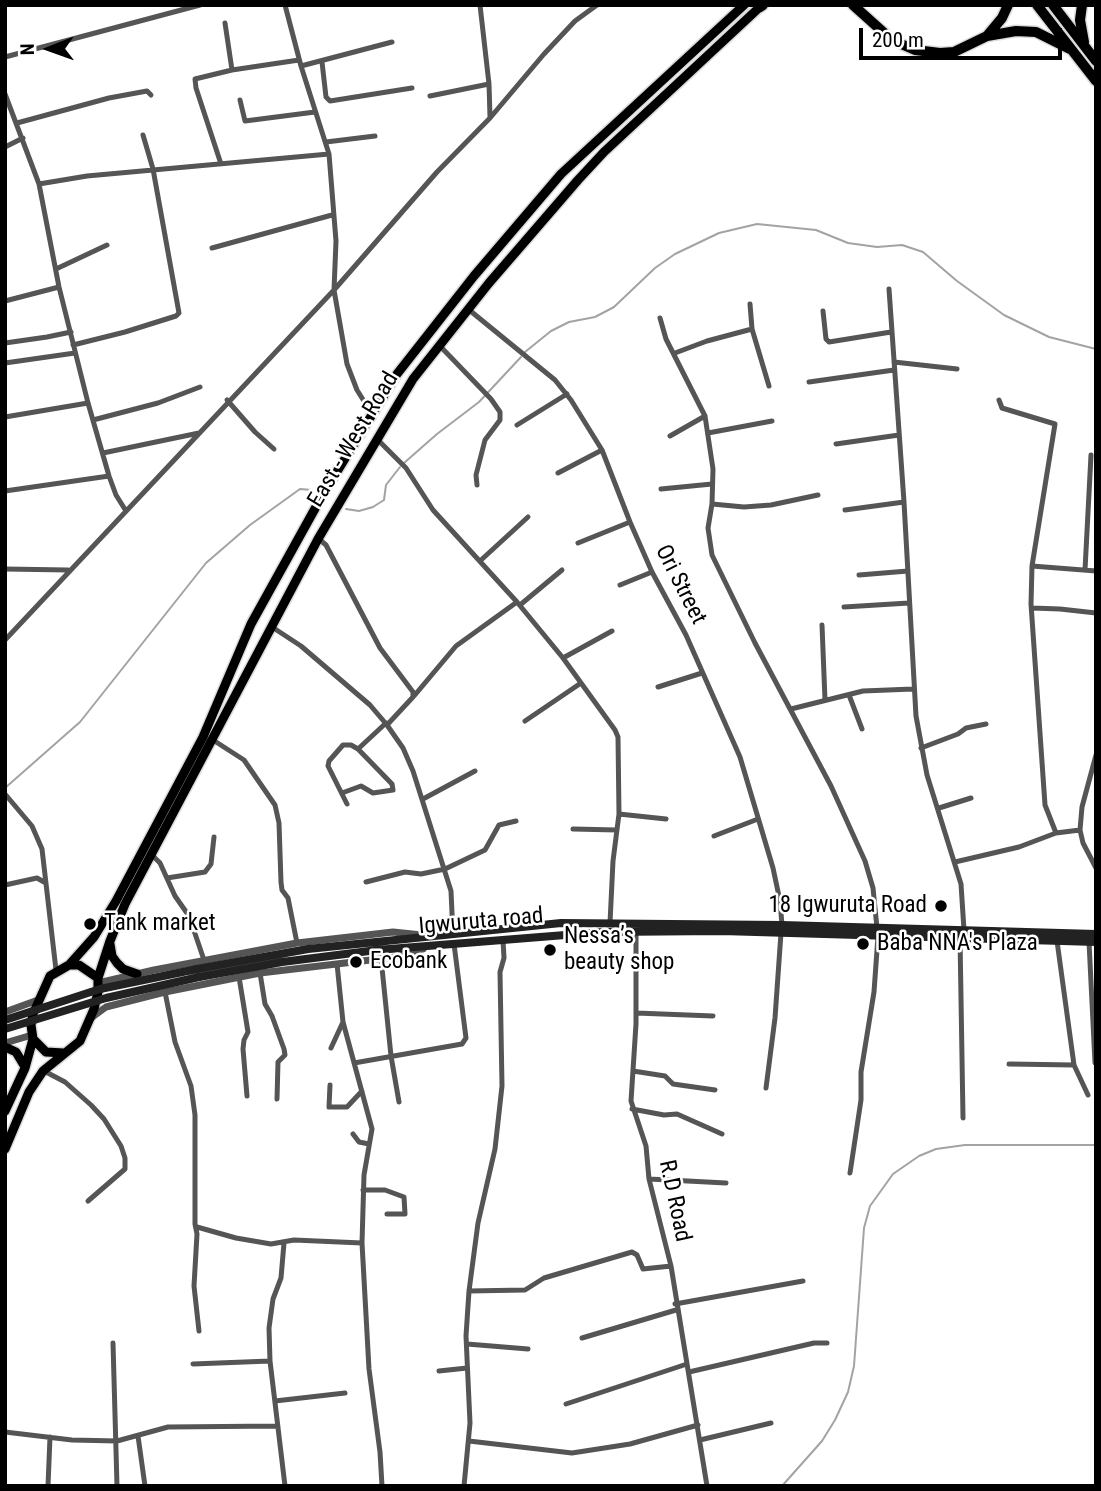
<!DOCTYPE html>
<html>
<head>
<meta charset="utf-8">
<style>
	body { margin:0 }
	#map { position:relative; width:1101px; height:1491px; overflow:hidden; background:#fff; font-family:"Roboto Condensed",sans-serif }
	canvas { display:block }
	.frame { position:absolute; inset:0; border:7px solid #000; pointer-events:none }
	.north { position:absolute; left:14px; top:14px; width:70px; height:70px; -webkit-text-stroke:5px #fff; paint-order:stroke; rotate:269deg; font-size:19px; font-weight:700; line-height:28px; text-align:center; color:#000 }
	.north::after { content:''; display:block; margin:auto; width:24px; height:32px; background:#000; clip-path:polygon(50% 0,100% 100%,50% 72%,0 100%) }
	.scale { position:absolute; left:859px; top:28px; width:203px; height:32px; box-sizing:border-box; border:4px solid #000; border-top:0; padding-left:9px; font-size:21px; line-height:24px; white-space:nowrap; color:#000; -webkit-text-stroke:5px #fff; paint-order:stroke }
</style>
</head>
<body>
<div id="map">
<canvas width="1101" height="1491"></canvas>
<div class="frame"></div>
<div class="north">N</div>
<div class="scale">200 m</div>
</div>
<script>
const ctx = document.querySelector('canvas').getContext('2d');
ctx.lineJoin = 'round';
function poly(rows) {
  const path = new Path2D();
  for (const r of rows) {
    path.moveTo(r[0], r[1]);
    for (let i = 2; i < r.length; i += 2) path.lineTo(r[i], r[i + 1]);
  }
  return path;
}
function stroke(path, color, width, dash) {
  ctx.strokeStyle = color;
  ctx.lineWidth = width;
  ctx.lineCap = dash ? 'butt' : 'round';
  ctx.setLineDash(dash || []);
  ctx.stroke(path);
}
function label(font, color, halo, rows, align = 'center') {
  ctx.font = font + ' "Roboto Condensed",sans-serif';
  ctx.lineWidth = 5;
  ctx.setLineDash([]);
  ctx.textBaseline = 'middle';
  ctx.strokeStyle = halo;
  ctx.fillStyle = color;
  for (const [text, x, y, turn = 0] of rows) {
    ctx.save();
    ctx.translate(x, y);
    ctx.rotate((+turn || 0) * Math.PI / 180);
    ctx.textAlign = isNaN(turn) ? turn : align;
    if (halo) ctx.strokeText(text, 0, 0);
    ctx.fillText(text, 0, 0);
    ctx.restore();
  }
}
const stream = poly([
	[525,352,551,331,569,322,595,317,614,307,655,268,675,254,719,233,757,224,816,230,848,243,877,247,902,245,923,252,957,281,1004,315,1049,337,1096,349],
	[404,463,437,434,479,402,521,357],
	[346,509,359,511,373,507,384,500,386,485,400,467],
	[5,788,80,722,206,563,250,525,300,489,312,490],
	[782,1486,822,1441,835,1420,848,1392,854,1366,864,1228,870,1206,893,1174,919,1156,936,1149,965,1145,1096,1145]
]);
const minor = poly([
	[285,5,301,66,329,154,336,241,334,290,347,364,357,390,372,414],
	[480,5,489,84,490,117],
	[225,23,232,70],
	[5,57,200,5],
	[322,62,326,97,330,101,412,88],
	[301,66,392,42],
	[5,94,39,184,59,287,88,403,109,476,116,495,126,511],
	[430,96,489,84],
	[240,100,245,121,315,112],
	[17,123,109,98,147,91,151,95],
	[326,142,375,136],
	[5,147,23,138],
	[221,164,196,88,195,79,232,70,299,60],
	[39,184,87,176,329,154],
	[212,248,332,215],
	[56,269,107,245],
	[889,289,904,502,916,716,927,775,961,884,964,930],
	[5,301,59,287],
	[750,304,752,329,769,386],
	[468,309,555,380,571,400,602,450,630,522,652,572,686,635,740,757,773,868,780,901,782,925],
	[823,311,826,339,829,342,891,332],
	[660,318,666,339,705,416,713,469,712,504,708,528,712,555,755,643,831,786,865,861,873,888,877,928],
	[5,343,47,337,71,332],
	[73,345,125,332,176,316,179,313,153,169,143,135],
	[439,345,491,399,500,412,500,420,485,440,476,475,477,485],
	[675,353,707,341,752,329],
	[894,362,957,369],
	[5,363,75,353],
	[809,382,894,370],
	[227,400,255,432,274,449],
	[999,400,1002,408,1055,424,1032,566,1031,604,1045,805,1056,833],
	[5,417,88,403],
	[93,420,158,403,200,387],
	[517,425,567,394],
	[708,433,772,421],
	[670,436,705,416],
	[377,439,406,468,433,510,517,602,563,658,615,730,618,737,619,814,613,861,610,923],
	[836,444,899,435],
	[103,453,199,433],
	[558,473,602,450],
	[661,489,712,484],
	[5,491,109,476],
	[712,504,744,507,771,505,818,495],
	[845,510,904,502],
	[319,539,326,545,380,648,413,692,413,697,387,725],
	[578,543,630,522],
	[480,561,528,517],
	[1032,566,1096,571],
	[5,569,68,570],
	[1085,570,1091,455],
	[859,575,908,571],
	[620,585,652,572],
	[520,605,562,570],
	[844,607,909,603],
	[1032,608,1060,609,1096,613],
	[822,625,825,700],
	[272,627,301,646,370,705,387,725,403,748,413,771,451,891,453,935],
	[5,640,334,290,437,172,490,118,544,54,575,21,597,5],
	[563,658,612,631],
	[658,687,702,673],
	[849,695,862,729],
	[414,696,456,646,517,602],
	[791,709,863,691,913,689],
	[525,721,581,683],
	[213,740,244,760,275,805,279,823,281,882,282,890,288,898,297,943],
	[921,748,958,734,966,728,986,724],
	[1096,755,1082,807,1080,830,1083,843,1096,868],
	[342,793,361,786,373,793,393,790,392,784,358,749],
	[5,794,32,826,42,849,56,970],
	[423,799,475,771],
	[347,804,328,766,329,761,343,745,351,745,358,749,386,723],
	[939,808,971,798],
	[619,814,666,819],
	[573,829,617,830],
	[714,836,758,819],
	[151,854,160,863,175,896,189,916,204,960],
	[955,862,1019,847,1056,833,1080,830],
	[167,878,205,872,211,864,214,837],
	[366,882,405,872,421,874,445,869,485,850,499,825,516,821],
	[5,885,37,878,44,882],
	[636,931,636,1024,631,1101,646,1146,649,1179,671,1266,707,1486],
	[960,938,963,1118],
	[1057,941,1074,1065,1088,1095],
	[1089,942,1095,1063],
	[381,958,391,1056,399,1102],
	[337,964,343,1022,372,1129,364,1175,362,1243,369,1369,380,1452,382,1486],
	[260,973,265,1004,272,1016,284,1049,285,1055,278,1062,277,1099],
	[239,977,248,1032,244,1040,243,1049,247,1096],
	[165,992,175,1042,191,1086,195,1115,195,1224,197,1234,194,1286,199,1331],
	[636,1013,713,1016],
	[331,1048,343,1022],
	[354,1063,462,1044,466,1038,454,944],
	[1009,1064,1074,1065],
	[44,1071,65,1082,91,1105,104,1119,121,1146,125,1158,125,1169,88,1201],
	[633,1071,665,1076,673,1084,715,1090],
	[330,1085,329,1107,347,1107,362,1091],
	[766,1088,775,1018,781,933],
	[632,1109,664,1115,677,1114,722,1134],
	[353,1134,359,1142,369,1144],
	[850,1173,861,1100,861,1072,874,992,878,936],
	[649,1179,726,1183],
	[363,1190,385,1190,404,1197,405,1214,387,1214],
	[197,1227,236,1238,271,1244,294,1240,362,1243],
	[284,1243,281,1278,273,1299,269,1328,270,1361,285,1486],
	[469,1291,525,1290,544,1278,632,1252,637,1255,643,1269,671,1266],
	[675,1304,803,1281],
	[582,1338,676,1310],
	[113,1343,117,1486],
	[467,1344,528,1349],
	[193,1364,270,1361],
	[439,1371,467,1368],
	[689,1372,814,1343,827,1343],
	[275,1401,345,1393],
	[566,1404,687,1364],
	[5,1432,72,1440,117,1441,168,1427,278,1426],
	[138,1436,145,1486],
	[700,1440,771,1423],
	[469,1441,572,1453,630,1444,698,1425],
	[48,1486,50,1437],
	[464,1486,470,1423,466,1336,469,1291,478,1223,495,1149,502,1086,500,972,504,958,503,940]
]);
const tertiary = poly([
	[98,983,154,970,297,943,393,932,422,935],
	[5,1012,38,1000],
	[91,1018,106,1007,165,992,260,973,396,957,423,949],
	[5,1043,32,1035]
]);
const secondary = poly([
	[197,969,308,949,561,923,782,925,1096,934],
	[199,977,282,962,377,950,603,932,722,931,1096,942]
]);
const primary = poly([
	[110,944,112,956,117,963,123,969,137,974],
	[69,965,94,937,116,901,203,737,251,624,322,496,397,374,474,276,561,174,744,5],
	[33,1039,46,1052,64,1053],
	[5,1047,16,1052,25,1067],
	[5,1111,25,1068,33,1039,31,1025,33,1014,50,976,69,965,79,965,98,978],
	[5,1149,29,1092,43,1071,80,1041,94,1009,98,992,98,978,110,941,125,904,318,539,413,379,489,283,578,180,604,152,762,5]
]);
const trunk = poly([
	[853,5,892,40,915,50,940,53,954,52,987,36,1016,31,1036,32,1070,49],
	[1037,5,1096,81],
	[1053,5,1096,61],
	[1082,5,1080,20,1084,42],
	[760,7,763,5],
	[987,36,1002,18,1008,5]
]);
const secondaryBridge = poly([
	[5,1020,100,989,197,969],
	[5,1029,106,998,199,977]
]);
const markers = [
	[941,906,7,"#000"],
	[90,924,7,"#000"],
	[863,944,7,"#000"],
	[550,950,7,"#000"],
	[356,962,7,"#000"]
];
const streetNames = [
	["East - West Road",354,440,-59],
	["Ori Street",680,585,63],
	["Igwuruta road",481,922,-5],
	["R.D Road",674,1201,78]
];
const poiNames = [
	["18 Igwuruta Road",927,906,"right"],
	["Tank market",104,924],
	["Nessa’s",564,937],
	["beauty shop",564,963],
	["Baba NNA's Plaza",877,944],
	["Ecobank",370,962]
];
stroke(stream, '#a3a3a3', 2);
stroke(primary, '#dbdbdb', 12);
stroke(trunk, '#dbdbdb', 13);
stroke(minor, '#555', 5);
stroke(tertiary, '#555', 7);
stroke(secondary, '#222', 8);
stroke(primary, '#000', 9);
stroke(trunk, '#000', 10);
stroke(secondaryBridge, '#222', 8);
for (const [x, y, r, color] of markers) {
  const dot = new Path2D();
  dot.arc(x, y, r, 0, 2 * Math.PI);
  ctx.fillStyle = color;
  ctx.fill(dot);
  stroke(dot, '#fff', 2.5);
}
label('23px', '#000', '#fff', streetNames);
label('23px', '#000', '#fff', poiNames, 'left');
</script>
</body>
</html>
